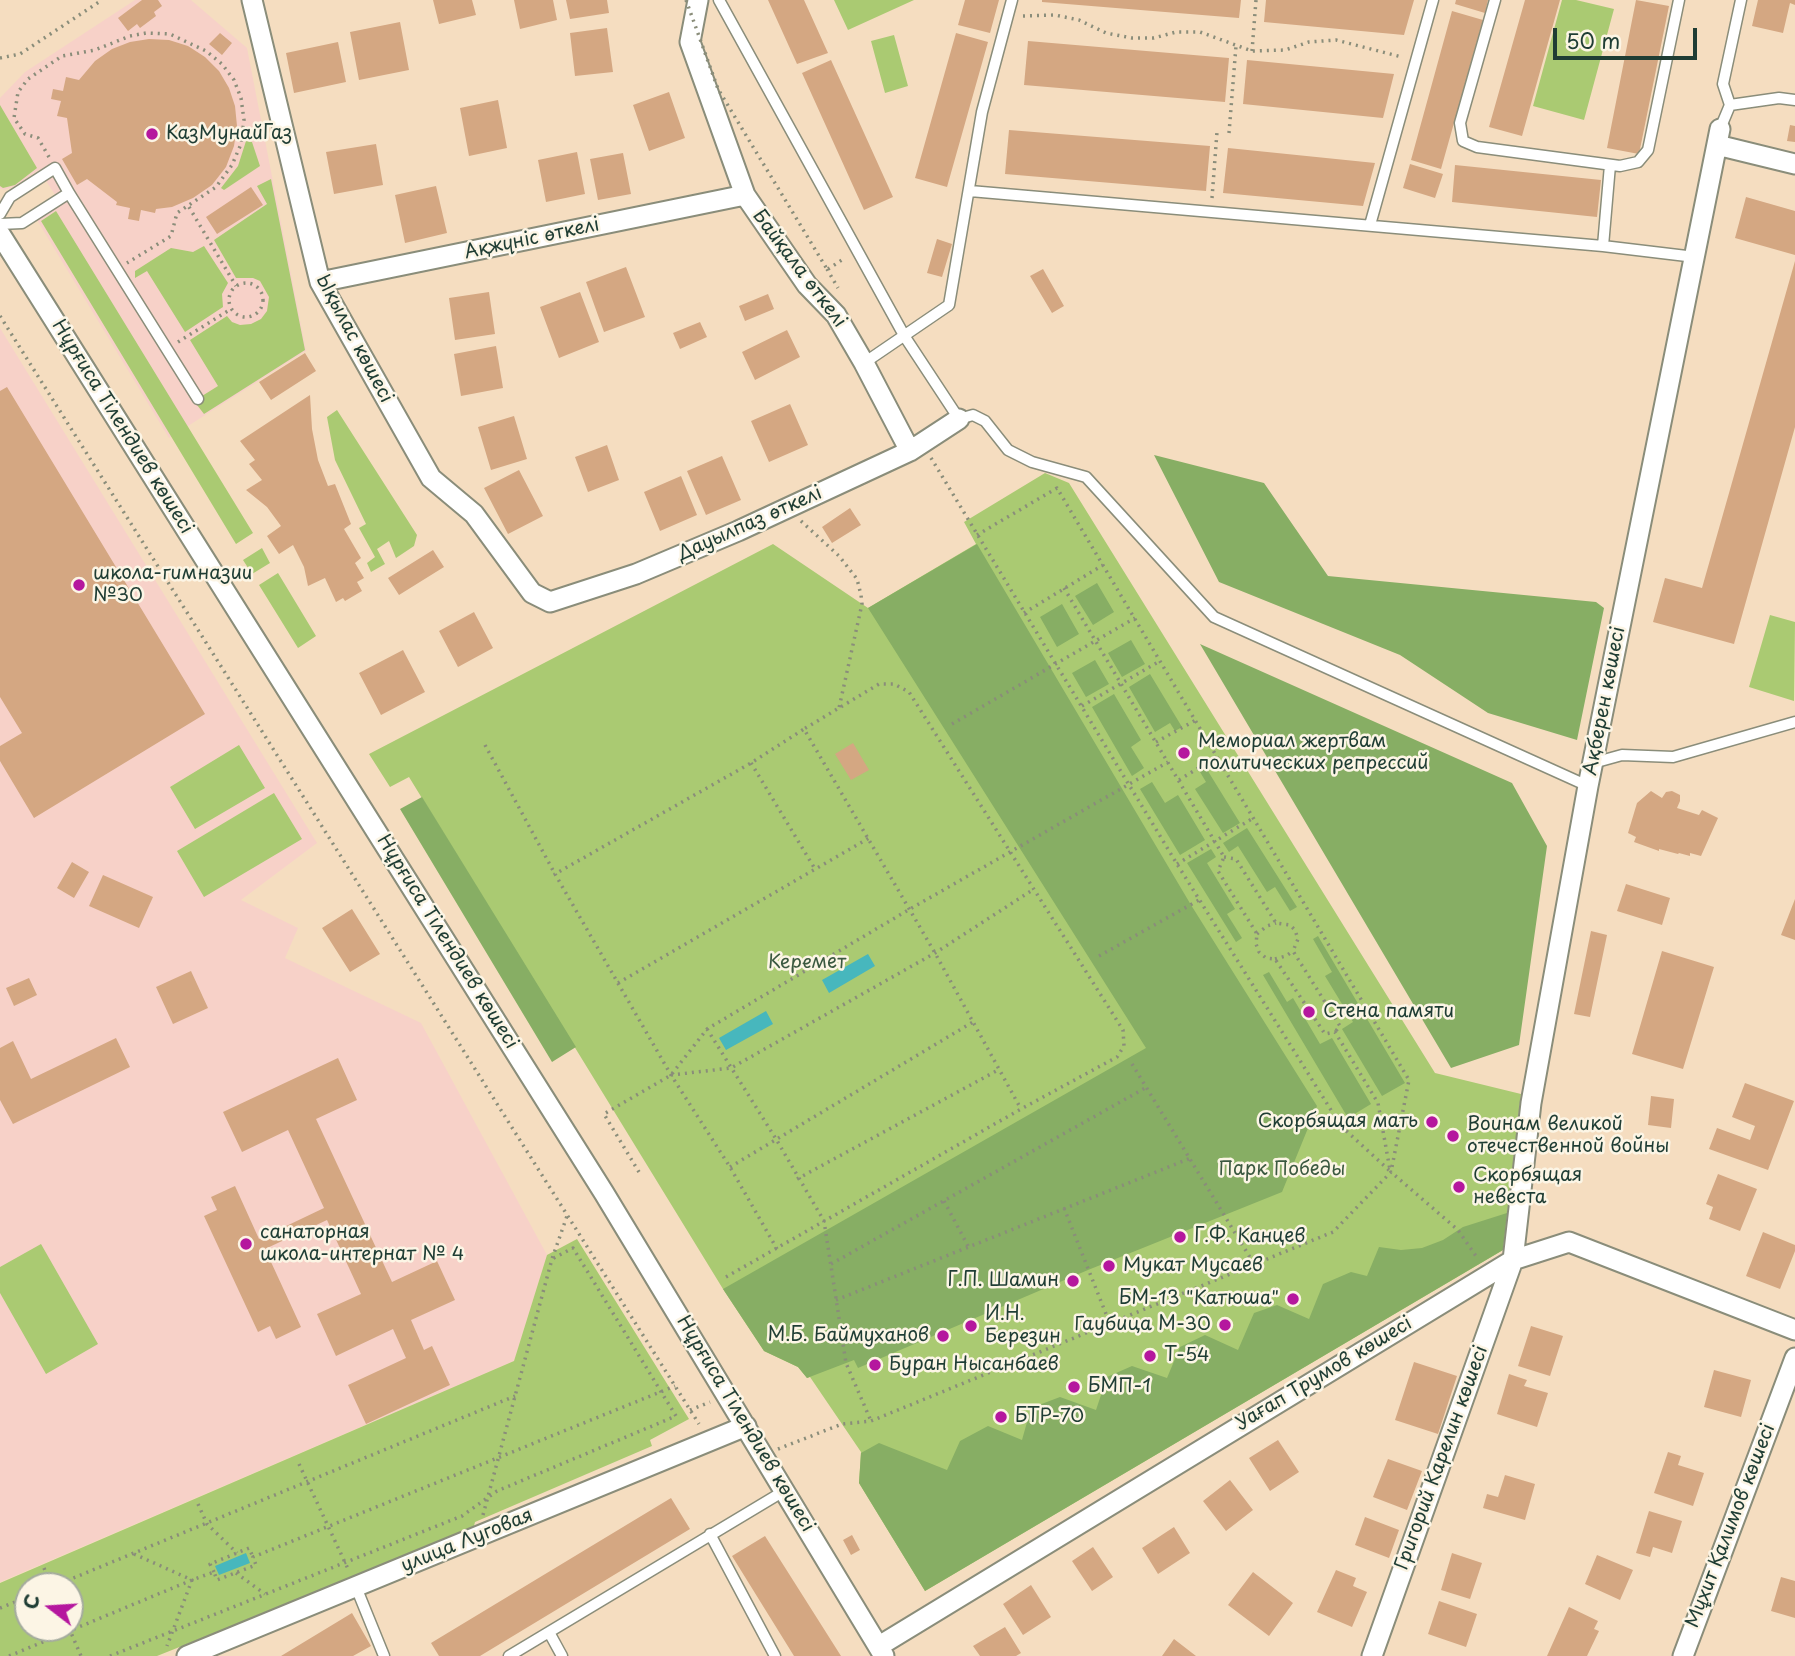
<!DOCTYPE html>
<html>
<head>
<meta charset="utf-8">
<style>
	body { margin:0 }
	#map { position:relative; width:1795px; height:1656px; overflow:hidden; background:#f5ddc0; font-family:"Playpen Sans",sans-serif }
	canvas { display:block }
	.north { position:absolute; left:14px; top:1572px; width:70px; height:70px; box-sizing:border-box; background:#fcf5e5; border:2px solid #a4ab9e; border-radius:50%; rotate:287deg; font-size:19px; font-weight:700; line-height:28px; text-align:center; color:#1f3d34 }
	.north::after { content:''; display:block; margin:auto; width:24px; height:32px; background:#b5179e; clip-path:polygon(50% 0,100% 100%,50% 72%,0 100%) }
	.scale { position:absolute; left:1553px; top:28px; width:144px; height:32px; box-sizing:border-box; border:4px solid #1f3d34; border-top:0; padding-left:9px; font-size:21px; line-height:24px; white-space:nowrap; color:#1f3d34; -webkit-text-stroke:5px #fcf5e5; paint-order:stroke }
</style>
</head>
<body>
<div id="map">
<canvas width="1795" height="1656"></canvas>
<div class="north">С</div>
<div class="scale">50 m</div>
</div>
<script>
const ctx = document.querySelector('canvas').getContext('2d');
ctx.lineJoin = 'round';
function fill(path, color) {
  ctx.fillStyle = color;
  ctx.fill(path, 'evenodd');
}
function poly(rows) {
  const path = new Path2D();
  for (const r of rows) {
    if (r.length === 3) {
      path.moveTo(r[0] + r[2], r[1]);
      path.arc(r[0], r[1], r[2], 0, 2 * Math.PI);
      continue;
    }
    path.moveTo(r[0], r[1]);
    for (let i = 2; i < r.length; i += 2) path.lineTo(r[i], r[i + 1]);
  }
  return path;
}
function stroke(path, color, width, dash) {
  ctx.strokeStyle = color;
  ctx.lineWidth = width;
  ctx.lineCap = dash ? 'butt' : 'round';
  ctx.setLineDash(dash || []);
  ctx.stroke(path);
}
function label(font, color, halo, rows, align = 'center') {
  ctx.font = font + ' "Playpen Sans",sans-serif';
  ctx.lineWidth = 5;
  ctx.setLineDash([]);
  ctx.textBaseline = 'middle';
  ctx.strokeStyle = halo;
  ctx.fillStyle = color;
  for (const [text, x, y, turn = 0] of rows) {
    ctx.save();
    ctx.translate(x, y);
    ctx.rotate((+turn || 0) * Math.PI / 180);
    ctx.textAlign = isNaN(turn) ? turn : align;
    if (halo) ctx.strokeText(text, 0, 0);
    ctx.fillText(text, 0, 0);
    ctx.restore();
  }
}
const built = poly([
	[135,0,191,0,247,48,306,351,169,438,37,220,61,204,39,170,15,186,4,190,0,188,0,98,25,72],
	[0,328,317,843,241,900,298,928,285,958,421,1023,547,1255,514,1361,0,1582]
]);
const green = poly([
	[834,0,914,0,848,30],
	[1562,0,1576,0,1614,9,1584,120,1533,106],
	[894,35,908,86,885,93,871,41],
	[0,105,37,168,15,185,3,188,0,186],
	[246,141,252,142,260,166,224,190,221,188,238,166],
	[271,179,305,350,204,414,194,401,218,386,190,340,227,316,232,322,240,325,251,324,261,319,267,311,269,297,260,281,253,278,236,278,214,240,267,204,257,186],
	[56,211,253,533,236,544,41,221],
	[204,246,228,283,222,294,223,307,185,332,147,271,135,278,135,271,171,248,193,252],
	[337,410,417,535,414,546,396,558,389,541,377,549,385,564,371,572,367,563,375,557,359,528,366,524,335,460,327,417],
	[1045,473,1069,483,1435,1073,1521,1094,1503,1250,925,1591,859,1483,861,1452,810,1377,807,1378,798,1367,764,1351,723,1289,409,777,390,787,369,754,773,544,868,608,976,544,964,522],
	[262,548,270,563,252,574,243,560],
	[278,573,316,636,298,648,259,585],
	[1770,615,1795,622,1794,701,1749,687],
	[239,745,265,788,195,829,170,787],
	[274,793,302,839,204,897,177,851],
	[577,1239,689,1419,650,1440,652,1446,475,1522,473,1530,157,1656,0,1656,0,1583,514,1361,547,1255],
	[28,1586,70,1586,70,1628,28,1628],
	[41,1244,98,1344,46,1374,0,1293,0,1267]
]);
const forest = poly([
	[1154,455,1264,483,1328,576,1596,602,1604,608,1577,740,1488,713,1400,655,1219,582],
	[977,544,1191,905,1317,1106,1282,1192,1088,1270,858,1368,854,1360,807,1378,798,1367,764,1351,723,1289,1146,1048,868,608],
	[1097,583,1114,612,1093,625,1075,596],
	[1062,604,1079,634,1057,647,1040,617],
	[1131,640,1145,664,1122,677,1108,653],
	[1200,644,1512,783,1547,846,1519,1045,1451,1068],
	[1095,660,1109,684,1086,697,1072,673],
	[1150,674,1182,727,1175,731,1170,723,1155,732,1129,687],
	[1114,694,1141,740,1131,747,1144,768,1132,776,1092,707],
	[1206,768,1240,823,1223,833,1195,789,1206,782,1200,772],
	[1152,782,1165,803,1178,795,1205,840,1180,855,1140,789],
	[422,797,576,1047,552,1062,400,809],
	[1247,828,1297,907,1290,911,1275,887,1267,892,1238,846,1229,852,1223,843],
	[1211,849,1216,857,1207,863,1235,909,1227,914,1242,938,1236,942,1187,863],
	[1318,936,1405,1083,1382,1096,1342,1029,1353,1022,1325,976,1332,972,1313,939],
	[1269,972,1287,1002,1293,998,1320,1044,1332,1038,1371,1104,1348,1118,1263,975],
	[1507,1213,1503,1250,925,1591,859,1483,861,1453,879,1443,947,1470,960,1441,988,1426,1022,1440,1031,1408,1060,1397,1096,1410,1107,1377,1132,1366,1167,1378,1180,1347,1205,1335,1238,1350,1254,1313,1277,1305,1309,1319,1323,1284,1351,1272,1367,1276,1379,1247,1401,1250,1422,1248,1443,1240,1463,1227]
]);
const water = poly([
	[868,954,875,966,829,993,822,980],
	[766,1011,773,1024,726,1050,719,1038],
	[246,1553,250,1563,219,1575,215,1566]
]);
const building = poly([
	[142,0,158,0,162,6,154,12,156,16,140,28,137,24,128,31,118,18],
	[433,0,472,0,476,15,439,24],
	[514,0,553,0,557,20,520,29],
	[566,0,607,0,609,13,570,19],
	[768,0,804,0,828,53,797,64],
	[965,0,999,0,990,33,958,25],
	[1042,0,1241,0,1239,18,1042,2],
	[1266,0,1414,0,1404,35,1264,22],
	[1456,0,1488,0,1485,13,1455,4],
	[1525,0,1560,0,1522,136,1489,127],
	[1636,0,1669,6,1639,154,1607,148],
	[1758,0,1795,0,1795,5,1790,3,1783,33,1752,26],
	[1452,11,1483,20,1441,169,1411,160],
	[400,22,409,70,359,80,350,32],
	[607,28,613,72,575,76,570,33],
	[220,33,232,43,222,55,209,44],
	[956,33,988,42,947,187,915,178],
	[149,39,169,40,188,46,205,57,219,71,229,88,235,106,237,126,234,146,226,167,212,185,193,198,172,207,156,209,155,213,141,210,139,221,128,219,130,208,116,205,117,202,87,179,77,185,62,159,72,153,67,118,57,116,61,101,51,99,53,89,63,91,66,77,79,80,95,61,112,49,130,42],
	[1028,41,1229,58,1225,102,1024,85],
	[338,42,346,82,294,93,286,53],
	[831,60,893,197,864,210,802,73],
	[1247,60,1394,74,1383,118,1243,104],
	[669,92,685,138,649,151,633,105],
	[498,100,507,148,469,156,460,108],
	[1790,125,1795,126,1795,142,1787,141],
	[1009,130,1210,146,1206,191,1005,174],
	[376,144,383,185,334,194,326,152],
	[1228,148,1375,163,1363,206,1223,193],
	[577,152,585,194,546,202,538,160],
	[623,153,631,194,598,200,590,159],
	[1410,164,1443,174,1435,198,1403,188],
	[1455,165,1601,180,1597,217,1452,202],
	[436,186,447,233,405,243,395,195],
	[251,187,263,205,217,234,206,217],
	[1746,197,1795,211,1795,255,1735,238],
	[937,239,952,244,942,277,927,273],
	[1795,261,1795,427,1734,644,1653,622,1665,578,1702,588],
	[626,267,645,317,604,332,586,282],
	[1043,269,1064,306,1052,313,1030,276],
	[489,292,495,334,455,340,449,298],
	[580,292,599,342,559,358,540,307],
	[768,294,774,309,745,321,739,306],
	[700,322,707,337,680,349,673,333],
	[787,330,800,357,755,380,742,352],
	[496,346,503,388,461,396,454,354],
	[305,353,316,371,271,400,259,382],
	[7,387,205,714,34,818,0,761,0,746,22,733,0,697,0,391],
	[310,395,312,429,318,460,328,486,335,484,351,524,344,529,361,558,355,563,364,578,357,582,362,591,345,601,343,598,336,602,325,578,308,586,304,567,293,545,279,554,267,536,281,526,267,507,246,490,262,480,249,464,255,460,240,441],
	[790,404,808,445,769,462,751,421],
	[514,416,527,459,491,470,478,427],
	[607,445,619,480,588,492,575,457],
	[722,456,741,500,706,515,687,471],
	[519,470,543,516,508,534,484,488],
	[681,476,697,515,660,531,644,492],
	[850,508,861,525,832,543,822,527],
	[433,550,444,567,399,595,388,578],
	[474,612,493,648,458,667,439,631],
	[403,650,425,692,381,715,359,673],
	[853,743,869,770,851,780,835,754],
	[1651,791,1662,798,1666,792,1672,791,1680,795,1680,801,1677,808,1699,815,1702,810,1718,818,1701,856,1690,853,1690,856,1679,853,1678,854,1659,849,1659,851,1634,842,1636,837,1628,833,1637,803],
	[72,862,89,872,74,898,57,888],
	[103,875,153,897,139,928,89,906],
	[1626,884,1670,898,1662,925,1617,911],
	[1795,899,1795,940,1781,935],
	[352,909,380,954,350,972,322,928],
	[1591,931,1607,935,1590,1017,1574,1014],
	[1662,951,1714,967,1683,1069,1632,1054],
	[191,971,208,1008,173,1024,156,987],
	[29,978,37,995,14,1006,6,988],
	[116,1038,130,1067,13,1124,0,1100,0,1048,13,1041,31,1079],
	[338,1058,357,1100,316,1119,392,1282,437,1261,455,1300,411,1320,424,1350,432,1346,450,1385,366,1424,348,1385,406,1358,393,1329,336,1356,317,1314,361,1294,327,1220,265,1249,301,1327,276,1339,270,1326,258,1332,204,1216,217,1210,211,1197,235,1186,259,1239,324,1208,288,1130,242,1152,223,1112],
	[1745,1083,1794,1101,1768,1170,1709,1149,1717,1128,1750,1140,1755,1126,1732,1117],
	[1651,1096,1674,1099,1671,1128,1648,1125],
	[1718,1174,1757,1189,1740,1231,1709,1219,1713,1207,1706,1204],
	[1763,1232,1795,1245,1795,1251,1780,1289,1746,1276],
	[1531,1326,1563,1336,1550,1376,1518,1366],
	[1414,1362,1457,1376,1438,1434,1395,1420],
	[1714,1370,1751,1380,1741,1417,1704,1407],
	[1509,1374,1527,1380,1524,1386,1548,1393,1537,1427,1497,1414],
	[1278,1440,1299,1472,1270,1491,1249,1458],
	[1668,1452,1681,1456,1678,1465,1704,1473,1693,1506,1654,1493],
	[1388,1459,1422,1471,1407,1510,1373,1497],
	[1505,1475,1535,1484,1525,1520,1483,1508,1487,1494,1498,1497],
	[1230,1480,1253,1510,1226,1531,1203,1501],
	[671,1498,690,1529,480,1656,439,1656,431,1643],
	[1649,1511,1682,1521,1672,1553,1653,1547,1650,1557,1636,1553],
	[1365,1517,1399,1530,1389,1558,1355,1545],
	[1174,1527,1190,1553,1158,1574,1142,1548],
	[852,1535,860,1550,851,1555,843,1540],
	[765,1536,841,1656,794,1656,732,1556],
	[1093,1547,1113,1577,1092,1591,1072,1561],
	[1452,1553,1482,1563,1470,1599,1441,1590],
	[1597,1555,1633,1570,1620,1600,1585,1584],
	[1336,1570,1356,1578,1353,1586,1367,1592,1352,1627,1317,1612],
	[1253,1572,1293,1603,1269,1636,1228,1605],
	[1781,1577,1795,1581,1795,1618,1771,1611],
	[1031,1585,1051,1617,1023,1635,1003,1604],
	[1439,1601,1477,1614,1466,1647,1428,1634],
	[1569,1607,1598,1621,1594,1629,1599,1631,1587,1656,1547,1656],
	[352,1613,371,1646,353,1656,281,1656],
	[1005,1627,1021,1653,1016,1656,980,1656,973,1646],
	[1174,1639,1196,1656,1162,1656]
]);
const path = poly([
	[1023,16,1055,15,1079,20,1106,33,1132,38,1154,38,1176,32,1200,32,1252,51,1285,50,1309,42,1336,40,1402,57],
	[1252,51,1256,0],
	[0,58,20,54,102,0],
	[1229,133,1236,46],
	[49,157,38,138,25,134,14,118,18,92,28,79,62,56,95,50,130,36,146,33,170,34,206,51,222,64,234,80,241,98,244,120,241,144,232,165,216,187,177,213,171,236,127,263],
	[1212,198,1217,132],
	[189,207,236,286],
	[827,269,838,288],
	[828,269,845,258],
	[246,300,17],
	[0,316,699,1424],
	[178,342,231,309],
	[931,458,1177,864,1341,1126,1391,1172],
	[801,521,839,556,857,579,861,595,862,604,839,708],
	[977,535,1057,488,1409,1080,1391,1172],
	[1064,588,1224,857,1218,871,1257,934,1256,944,1259,952,1266,958,1275,959,1325,1034,1335,1032,1378,1103,1390,1170],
	[1024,613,1103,565],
	[1082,706,1160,661],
	[952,724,1135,618],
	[1156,742,1196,720],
	[485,745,555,874],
	[751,763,815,869],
	[1179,780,1218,756],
	[1224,857,1236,859,1276,923,1290,925,1295,930,1298,939,1293,951,1340,1026,1335,1032],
	[1177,864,1255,817],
	[1257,934,1267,926,1276,923],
	[1099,956,1199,900],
	[1275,959,1286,956,1293,951],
	[618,983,869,838],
	[707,1029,776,1139,824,1221,846,1363,871,1421],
	[1132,1064,1254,1264],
	[671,1075,731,1068,935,953,1034,889],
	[730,1167,973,1022],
	[639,1172,604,1114,671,1075,707,1029,910,909,1168,762],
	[797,1179,1000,1069],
	[944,1201,968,1246],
	[1064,1208,1110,1324],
	[777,1249,730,1167,671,1075,555,874,751,763,804,729,935,953,1021,1109],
	[831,1264,1147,1087],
	[726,1277,1021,1109,1117,1057,1124,1046,1123,1030,909,692,894,684,879,684,804,729],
	[836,1300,1191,1158],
	[690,1410,710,1402],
	[778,1449,842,1424,871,1421,1333,1232,1391,1172,1458,1230,1478,1259],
	[299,1464,349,1571],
	[198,1504,207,1524,237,1553],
	[483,1515,552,1259,567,1216],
	[134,1554,192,1580,167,1646],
	[44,1568,51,1586],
	[214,1572,210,1564,249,1548,253,1557],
	[236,1573,265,1594],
	[54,1586,515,1396],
	[0,1608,28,1597],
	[69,1628,81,1656],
	[9,1656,192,1580,214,1572,217,1580,256,1565,253,1557,675,1386],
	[110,1656,462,1516,497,1491,676,1416,573,1248,552,1259]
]);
const lane = poly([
	[719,0,905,337,959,419,973,415,985,421,1008,450,1032,462,1086,477,1214,617,1588,786],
	[1495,0,1460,123,1463,141,1477,147,1620,166,1638,162,1648,150,1679,0],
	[1730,105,1779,98,1795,100],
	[1720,129,1730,105,1723,84,1741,0],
	[970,191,1603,246,1695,257],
	[0,214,10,197,55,168,69,193],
	[0,224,22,223,69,193,198,399],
	[1370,225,1433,0],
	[1603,246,1610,165],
	[864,363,949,305,982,112,1012,0],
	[1593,763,1622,755,1673,757,1795,722],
	[710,1534,775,1656],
	[356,1587,384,1656],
	[550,1634,562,1656],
	[509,1656,784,1491]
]);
const street = poly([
	[252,0,320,282,431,478,474,514,532,593,550,602,636,574,738,531,910,451,959,419],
	[698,0,690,42,745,195,807,285,836,315,864,363,910,451],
	[1717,145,1795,164],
	[0,234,604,1193,884,1656],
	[320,282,745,195],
	[879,1646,1513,1260,1569,1242,1795,1330],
	[187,1656,746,1426],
	[1372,1656,1513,1260,1531,1103,1588,786,1720,129],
	[1683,1656,1795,1358]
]);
const pathBridge = poly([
	[686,0,718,89,827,269]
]);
const markers = [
	[152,134,7,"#b5179e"],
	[79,585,7,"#b5179e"],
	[1184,753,7,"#b5179e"],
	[1309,1012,7,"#b5179e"],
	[1432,1122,7,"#b5179e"],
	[1453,1136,7,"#b5179e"],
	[1459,1187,7,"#b5179e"],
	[1180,1237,7,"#b5179e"],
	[246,1244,7,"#b5179e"],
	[1109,1266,7,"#b5179e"],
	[1073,1281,7,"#b5179e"],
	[1293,1299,7,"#b5179e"],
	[1225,1325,7,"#b5179e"],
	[971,1326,7,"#b5179e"],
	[943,1336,7,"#b5179e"],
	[1150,1356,7,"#b5179e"],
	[875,1365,7,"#b5179e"],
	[1074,1387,7,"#b5179e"],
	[1001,1417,7,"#b5179e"]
];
const poiNames = [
	["КазМунайГаз",166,134],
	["школа-гимназии",93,574],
	["№30",93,596],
	["Мемориал жертвам",1198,742],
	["политических репрессий",1198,764],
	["Стена памяти",1323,1012],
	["Скорбящая мать",1418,1122,"right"],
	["Воинам великой",1467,1125],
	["отечественной войны",1467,1147],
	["Скорбящая",1473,1176],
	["невеста",1473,1198],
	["санаторная",260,1233],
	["школа-интернат № 4",260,1255],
	["Г.Ф. Канцев",1194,1237],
	["Мукат Мусаев",1123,1266],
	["Г.П. Шамин",1059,1281,"right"],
	["БМ-13 \"Катюша\"",1279,1299,"right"],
	["И.Н.",985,1315],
	["Березин",985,1337],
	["Гаубица М-30",1211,1325,"right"],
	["М.Б. Баймуханов",929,1336,"right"],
	["Т-54",1164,1356],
	["Буран Нысанбаев",889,1365],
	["БМП-1",1088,1387],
	["БТР-70",1015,1417]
];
const streetNames = [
	["Ақжүніс өткелі",532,239,-12],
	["Байқала өткелі",799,269,53],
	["Ықылас көшесі",354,339,62],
	["Нұрғиса Тілендиев көшесі",122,427,58],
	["Дауылпаз өткелі",750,524,-24],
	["Ақберен көшесі",1605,701,-79],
	["Нұрғиса Тілендиев көшесі",447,942,58],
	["Уағап Трумов көшесі",1324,1374,-31],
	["Нұрғиса Тілендиев көшесі",745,1424,59],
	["Григорий Карелин көшесі",1442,1458,-70],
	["Мұхит Қалимов көшесі",1731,1526,-69],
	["улица Луговая",467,1541,-22]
];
const parkNames = [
	["Керемет",807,963],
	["Парк Победы",1282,1170]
];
fill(built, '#f7d1c8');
fill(green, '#aaca72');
fill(forest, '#87ae64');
fill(water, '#47b7bd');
fill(building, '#d4a782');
stroke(lane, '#8a8d7a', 13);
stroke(street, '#8a8d7a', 23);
stroke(path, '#8a8d7a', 3.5, [2, 5]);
stroke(lane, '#fff', 10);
stroke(street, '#fff', 19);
stroke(pathBridge, '#8a8d7a', 3.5, [2, 5]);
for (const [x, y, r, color] of markers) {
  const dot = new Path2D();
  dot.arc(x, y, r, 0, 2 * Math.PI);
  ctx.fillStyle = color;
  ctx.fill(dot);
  stroke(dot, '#fcf5e5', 2.5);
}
label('19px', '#1f3d34', '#fcf5e5', poiNames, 'left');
label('19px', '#1f3d34', '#fcf5e5', streetNames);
label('19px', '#3b5940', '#fcf5e5', parkNames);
</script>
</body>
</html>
